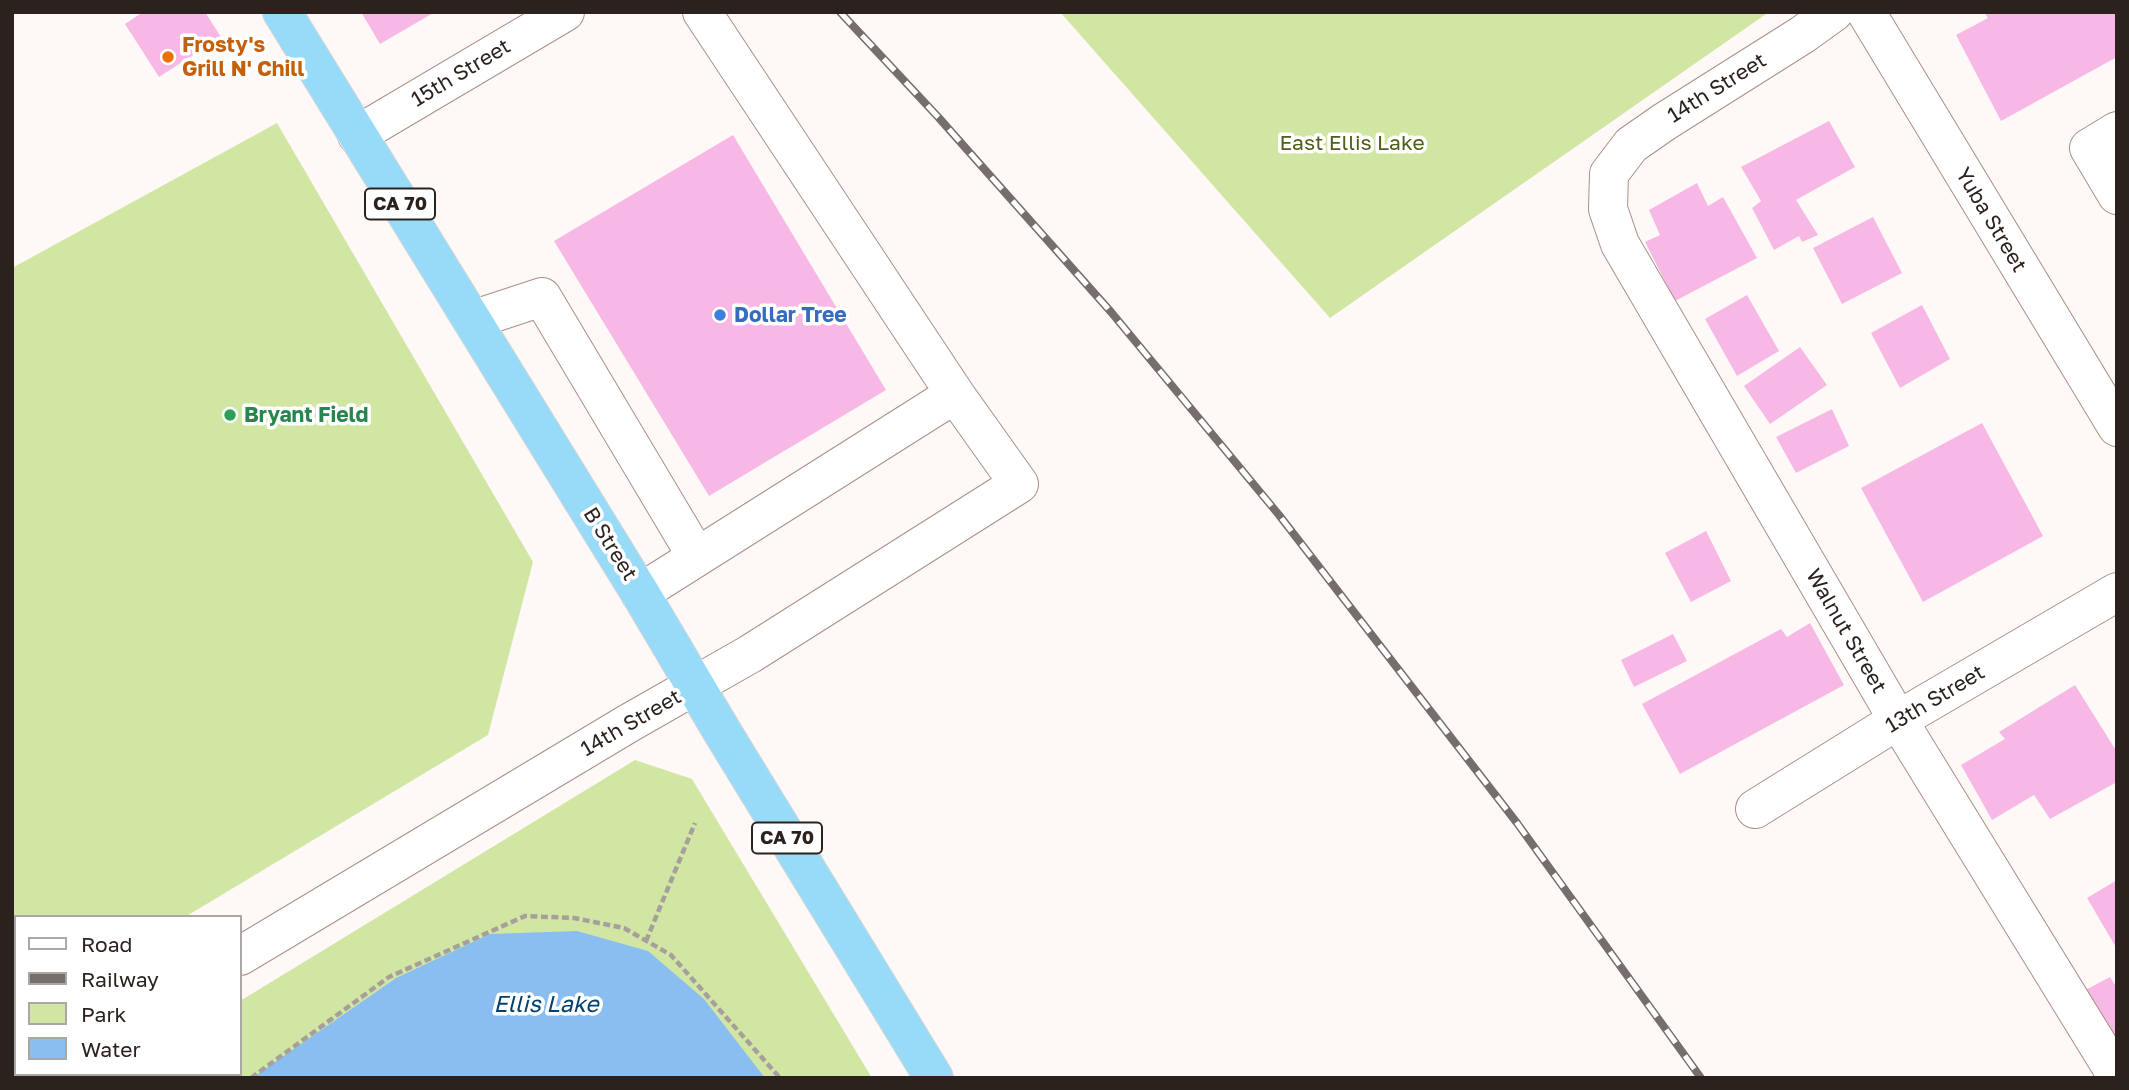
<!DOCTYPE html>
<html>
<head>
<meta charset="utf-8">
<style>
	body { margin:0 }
	#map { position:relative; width:2129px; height:1090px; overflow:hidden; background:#fef9f7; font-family:"Golos Text",sans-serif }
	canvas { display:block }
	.frame { position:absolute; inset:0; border:14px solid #2b221e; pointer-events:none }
	.legend { position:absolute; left:14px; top:915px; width:228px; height:161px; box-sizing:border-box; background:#fff; border:2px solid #aaa7a5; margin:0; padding:9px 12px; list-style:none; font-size:21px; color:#2b221e }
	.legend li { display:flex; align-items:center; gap:14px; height:35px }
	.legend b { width:35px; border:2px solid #aaa7a5 }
</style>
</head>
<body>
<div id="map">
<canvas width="2129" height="1090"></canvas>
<div class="frame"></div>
<ul class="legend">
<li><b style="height:9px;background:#fff"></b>Road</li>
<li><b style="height:9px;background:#766e6b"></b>Railway</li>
<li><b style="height:19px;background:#d2e6a4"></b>Park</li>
<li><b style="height:19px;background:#8abef1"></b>Water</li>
</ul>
</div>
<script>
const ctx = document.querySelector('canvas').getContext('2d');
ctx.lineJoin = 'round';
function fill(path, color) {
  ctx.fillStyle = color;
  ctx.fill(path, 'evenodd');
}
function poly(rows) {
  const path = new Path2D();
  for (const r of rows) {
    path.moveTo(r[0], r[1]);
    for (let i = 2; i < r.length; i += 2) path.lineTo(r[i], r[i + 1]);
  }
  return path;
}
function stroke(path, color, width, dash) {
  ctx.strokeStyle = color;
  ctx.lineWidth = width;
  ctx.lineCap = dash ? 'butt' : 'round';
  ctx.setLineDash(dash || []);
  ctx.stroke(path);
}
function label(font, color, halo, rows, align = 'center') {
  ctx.font = font + ' "Golos Text",sans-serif';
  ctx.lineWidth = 7;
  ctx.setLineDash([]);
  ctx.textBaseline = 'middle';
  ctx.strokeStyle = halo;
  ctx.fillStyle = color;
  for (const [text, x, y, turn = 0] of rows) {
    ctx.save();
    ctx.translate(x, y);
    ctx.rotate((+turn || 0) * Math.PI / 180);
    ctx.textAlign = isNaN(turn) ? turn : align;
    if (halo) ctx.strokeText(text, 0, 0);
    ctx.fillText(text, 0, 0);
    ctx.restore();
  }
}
const green = poly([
	[1060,12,1769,12,1330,318],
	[277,123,533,562,488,735,185,917,16,917,16,940,12,936,12,268],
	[635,760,692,779,872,1078,115,1078,120,1074,240,1074,240,1001],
	[12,1020,16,1023,16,1074,69,1074,73,1078,12,1078]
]);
const water = poly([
	[577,931,648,951,704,999,765,1078,252,1078,396,978,490,934]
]);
const building = poly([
	[143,12,205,12,221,37,159,77,125,24],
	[361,12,435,12,380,44],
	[1984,12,2117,12,2117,57,2001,121,1956,35,1988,18],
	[1829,121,1855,167,1796,200,1818,235,1802,242,1799,236,1774,250,1752,208,1761,201,1741,167],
	[733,135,886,390,709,496,554,241],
	[1697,183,1708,206,1723,197,1757,258,1675,301,1645,242,1660,235,1649,210],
	[1873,217,1902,273,1842,304,1813,248],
	[1747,295,1779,351,1737,376,1705,319],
	[1922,305,1950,359,1900,388,1871,333],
	[1800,347,1827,385,1770,424,1744,386],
	[1832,409,1849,446,1796,473,1776,437],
	[1982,423,2043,536,1923,602,1861,488],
	[1706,531,1731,581,1691,602,1665,553],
	[1810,623,1844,685,1680,774,1642,704,1781,629,1787,637],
	[1673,634,1687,661,1634,687,1621,660],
	[2075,685,2117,752,2117,782,2050,819,2034,795,1992,820,1961,765,2005,739,1999,732],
	[2117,880,2117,949,2087,898],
	[2110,977,2117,988,2117,1045,2074,996]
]);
const path = poly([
	[646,941,695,823],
	[251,1078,389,977,525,916,574,918,624,928,671,955,780,1078]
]);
const minor = poly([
	[1834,12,1802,35,1664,122,1631,145,1609,174,1608,209,1620,244,1898,720,2117,1076],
	[1866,12,2117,427],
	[2117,131,2089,148,2117,195],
	[357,135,565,12],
	[472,320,542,297,697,557],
	[640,593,955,394,702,12],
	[1755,809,1898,720,2117,592],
	[240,956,629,723,750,654,1019,484,955,394],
	[12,981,16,985],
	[37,1078,43,1074]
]);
const highway = poly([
	[282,12,640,593,723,733,934,1078]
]);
const rail = poly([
	[840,12,939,118,1111,312,1279,515,1517,823,1701,1078]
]);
const markers = [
	[168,57,7,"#e8710a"],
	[720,315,7,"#3f7fe0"],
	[230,415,7,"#2e9e5b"]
];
const shields = [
	[400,204,70],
	[787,838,70]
];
const shieldNames = [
	["CA 70",400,204],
	["CA 70",787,838]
];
const foodNames = [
	["Frosty's",182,45],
	["Grill N' Chill",182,69]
];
const streetNames = [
	["15th Street",461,73,-31],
	["14th Street",1717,88,-32],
	["Yuba Street",1991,220,59],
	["B Street",610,544,58],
	["Walnut Street",1846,631,60],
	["13th Street",1935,699,-31],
	["14th Street",631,723,-30]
];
const parkNames = [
	["East Ellis Lake",1352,143]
];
const shopNames = [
	["Dollar Tree",734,315]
];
const leisureNames = [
	["Bryant Field",244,415]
];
const waterNames = [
	["Ellis Lake",546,1005]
];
fill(green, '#d2e6a4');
fill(water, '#8abef1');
fill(building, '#f7b8e5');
stroke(minor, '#a89087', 40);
stroke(highway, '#d9d7d6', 40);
stroke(path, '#a69f9c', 4.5, [7, 3.5]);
stroke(minor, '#fff', 38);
stroke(highway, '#98dbf9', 38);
stroke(rail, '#766e6b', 8);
stroke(rail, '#fff', 5, [16]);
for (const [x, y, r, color] of markers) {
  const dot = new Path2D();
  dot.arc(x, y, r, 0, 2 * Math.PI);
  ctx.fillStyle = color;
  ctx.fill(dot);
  stroke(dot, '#fff', 2.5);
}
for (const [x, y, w] of shields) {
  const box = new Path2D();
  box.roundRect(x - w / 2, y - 15.5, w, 31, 5);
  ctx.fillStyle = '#fff';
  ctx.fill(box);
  stroke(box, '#2b221e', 2);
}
label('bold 19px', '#2b221e', null, shieldNames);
label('bold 21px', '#c56008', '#fff', foodNames, 'left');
label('21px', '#2b221e', '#fff', streetNames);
label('21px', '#4f5f17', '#fff', parkNames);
label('bold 21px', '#366cbe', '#fff', shopNames, 'left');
label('bold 21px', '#27864d', '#fff', leisureNames, 'left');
label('italic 23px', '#03406e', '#fff', waterNames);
</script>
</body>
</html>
